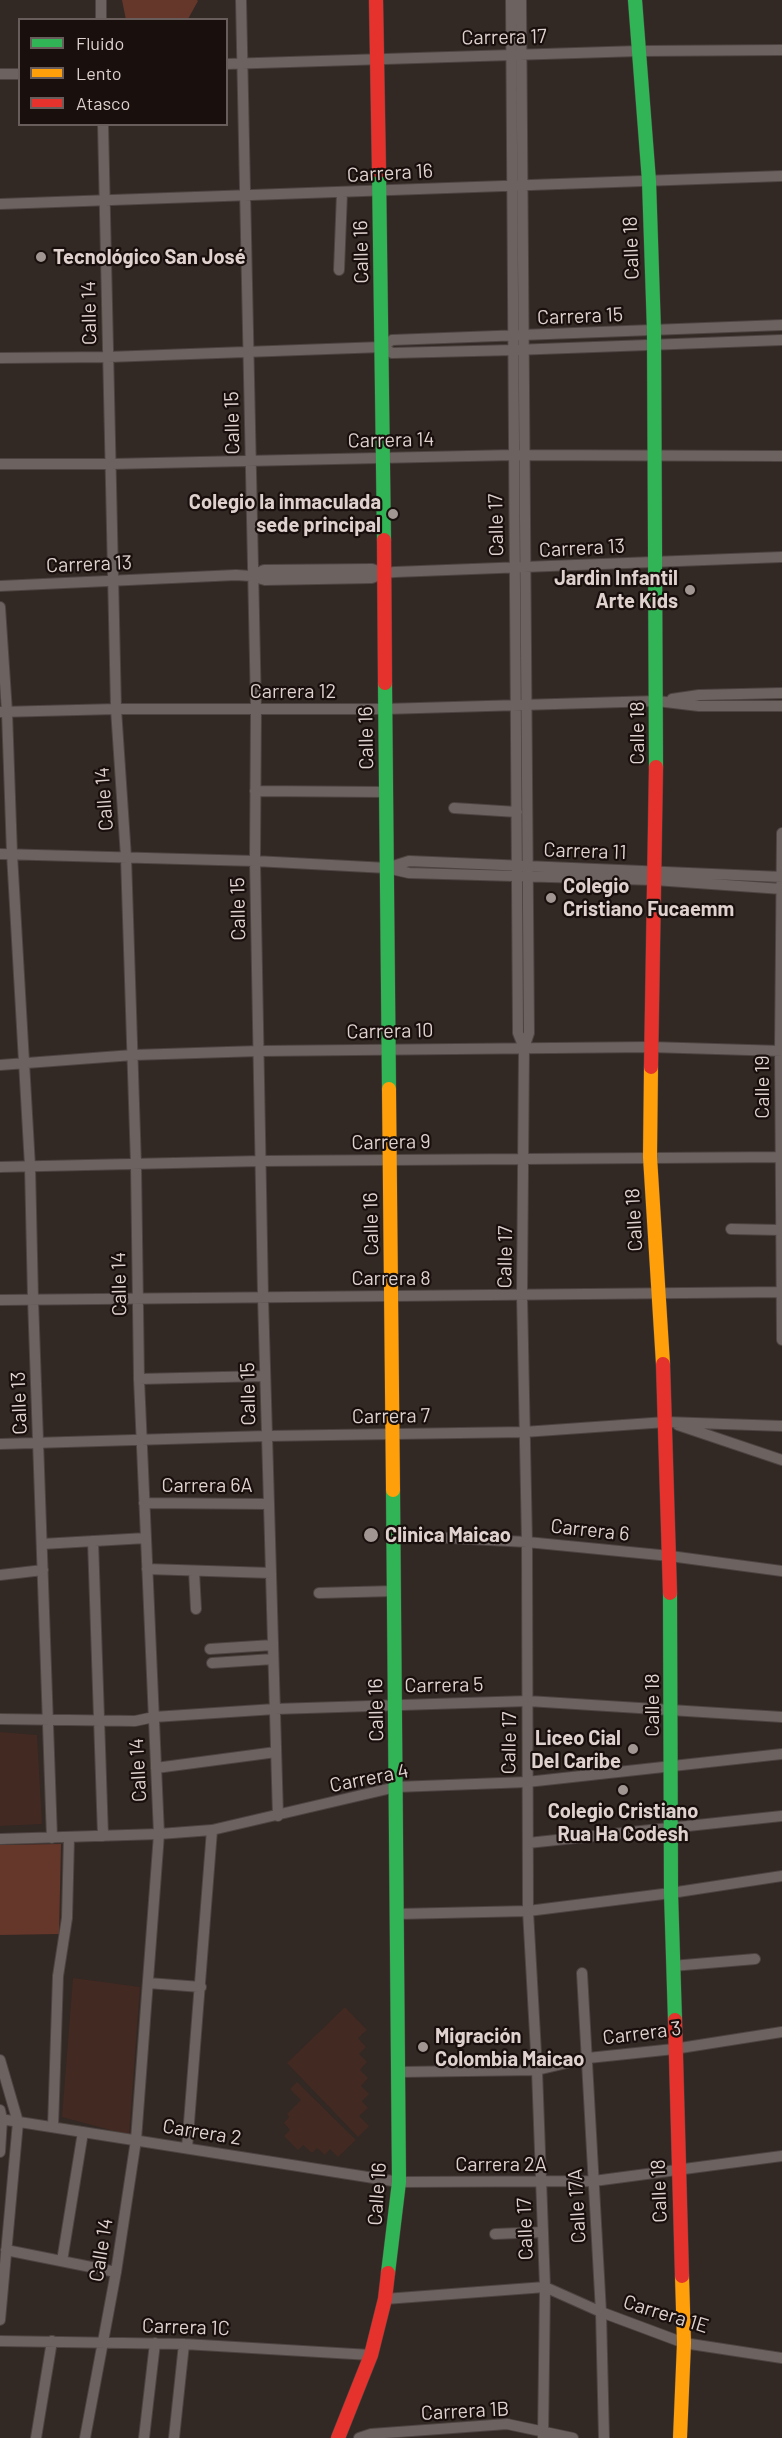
<!DOCTYPE html>
<html>
<head>
<meta charset="utf-8">
<style>
	body { margin:0 }
	#map { position:relative; width:782px; height:2438px; overflow:hidden; background:#322824; font-family:Barlow,sans-serif }
	canvas { display:block }
	.legend { position:absolute; left:18px; top:18px; width:210px; height:108px; box-sizing:border-box; background:#19100d; border:2px solid #685d5a; margin:0; padding:8px 10px; list-style:none; font-size:18px; color:#dfd1ce }
	.legend li { display:flex; align-items:center; gap:12px; height:30px }
	.legend b { width:30px; border:2px solid #685d5a }
</style>
</head>
<body>
<div id="map">
<canvas width="782" height="2438"></canvas>
<ul class="legend">
<li><b style="height:8px;background:#30b455"></b>Fluido</li>
<li><b style="height:8px;background:#ff9f0a"></b>Lento</li>
<li><b style="height:8px;background:#e5322d"></b>Atasco</li>
</ul>
</div>
<script>
const ctx = document.querySelector('canvas').getContext('2d');
ctx.lineJoin = 'round';
function fill(path, color) {
  ctx.fillStyle = color;
  ctx.fill(path, 'evenodd');
}
function poly(rows) {
  const path = new Path2D();
  for (const r of rows) {
    path.moveTo(r[0], r[1]);
    for (let i = 2; i < r.length; i += 2) path.lineTo(r[i], r[i + 1]);
  }
  return path;
}
function stroke(path, color, width, dash) {
  ctx.strokeStyle = color;
  ctx.lineWidth = width;
  ctx.lineCap = dash ? 'butt' : 'round';
  ctx.setLineDash(dash || []);
  ctx.stroke(path);
}
function label(font, color, halo, rows, align = 'center') {
  ctx.font = font + ' Barlow,sans-serif';
  ctx.lineWidth = 4.5;
  ctx.setLineDash([]);
  ctx.textBaseline = 'middle';
  ctx.strokeStyle = halo;
  ctx.fillStyle = color;
  for (const [text, x, y, turn = 0] of rows) {
    ctx.save();
    ctx.translate(x, y);
    ctx.rotate((+turn || 0) * Math.PI / 180);
    ctx.textAlign = isNaN(turn) ? turn : align;
    if (halo) ctx.strokeText(text, 0, 0);
    ctx.fillText(text, 0, 0);
    ctx.restore();
  }
}
const built = poly([
	[0,1732,37,1735,42,1824,0,1826],
	[73,1978,140,1987,129,2135,62,2117],
	[345,2007,367,2030,358,2038,366,2047,359,2054,367,2062,360,2070,368,2078,361,2086,369,2094,362,2101,368,2108,359,2116,369,2126,358,2137,287,2063],
	[297,2082,356,2140,338,2157,330,2149,325,2155,317,2148,312,2153,303,2145,298,2150,284,2136,290,2130,284,2123,289,2117,287,2114,301,2100,290,2089]
]);
const green = poly([
	[122,0,197,0,198,1,188,19,126,20],
	[61,1844,59,1934,0,1935,0,1845]
]);
const street = poly([
	[101,0,101,20],
	[241,0,256,708,255,861,263,1297,278,1816],
	[511,0,518,1033,524,1048],
	[521,0,529,1033,524,1048,522,1295,527,1542,528,1911,537,2070,545,2287,543,2438],
	[226,64,639,51,782,50],
	[0,74,20,74],
	[0,204,782,176],
	[339,270,342,193],
	[382,347,392,340,782,325],
	[0,358,108,357,382,347,392,353,514,350,782,340],
	[0,464,111,464,513,455,782,456],
	[251,576,264,570,372,569,384,573],
	[0,586,236,575,251,576,265,580,372,578,384,573,395,572,782,557],
	[0,607,7,712,12,854,30,1166,33,1299,52,1838],
	[672,699,699,695,782,693],
	[0,712,116,709,385,709,657,701,699,706,782,706],
	[255,791,386,792],
	[454,808,517,812],
	[782,833,780,1051,782,1340],
	[0,854,255,861,387,868,409,873,655,880,782,889],
	[387,868,409,861,782,877],
	[0,1065,133,1055,259,1051,650,1047,782,1051],
	[0,1167,261,1161,782,1157],
	[731,1229,780,1230],
	[0,1300,782,1292],
	[139,1379,265,1376],
	[678,1425,782,1460],
	[0,1444,266,1436,524,1432,666,1422,782,1426],
	[144,1503,269,1504],
	[394,1535,527,1542,670,1556,782,1571],
	[93,1541,103,1836],
	[42,1544,146,1538],
	[147,1569,271,1573],
	[194,1571,196,1609],
	[0,1575,43,1570],
	[319,1593,394,1591],
	[210,1649,273,1645],
	[212,1663,273,1659],
	[0,1719,135,1721,154,1717,275,1709,528,1701,782,1717],
	[156,1768,276,1752],
	[0,1839,159,1834,212,1830,396,1787,527,1782,782,1754],
	[528,1843,782,1816],
	[397,1914,528,1911,671,1893,782,1876],
	[672,1966,755,1959],
	[582,1973,601,2312,604,2438],
	[148,1983,201,1987],
	[0,2060,18,2122,0,2320],
	[399,2072,537,2070,588,2058,674,2049,782,2032],
	[0,2110,2,2119,0,2152],
	[0,2119,399,2182,594,2181,782,2156],
	[53,2127,58,1976,67,1918,69,1838],
	[187,2148,212,1830],
	[495,2234,543,2232],
	[6,2250,116,2272],
	[62,2261,83,2132],
	[385,2299,545,2287,601,2312,684,2343,782,2358],
	[0,2341,184,2344,371,2355],
	[36,2438,52,2341],
	[85,2438,116,2272,136,2140,159,1834,139,1379,136,1165,126,857,116,709,103,124],
	[144,2438,155,2343],
	[174,2438,184,2344],
	[359,2438,371,2434,507,2424,573,2438]
]);
const fast = poly([
	[635,0,649,181,654,331,656,767],
	[379,171,384,540],
	[385,683,389,1089],
	[670,1593,671,1893,675,2020],
	[388,2273,399,2182,393,1490]
]);
const slow = poly([
	[651,1067,650,1157,663,1364],
	[389,1089,393,1490],
	[680,2438,684,2343,682,2276]
]);
const jam = poly([
	[376,0,379,171],
	[384,540,385,683],
	[651,1067,656,767],
	[663,1364,670,1593],
	[675,2020,682,2276],
	[338,2438,371,2355,385,2299,388,2273]
]);
const markers = [
	[41,257,6,"#a29692"],
	[393,514,6,"#a29692"],
	[690,590,6,"#a29692"],
	[551,898,6,"#a29692"],
	[371,1535,8,"#a29692"],
	[633,1749,6,"#a29692"],
	[623,1790,6,"#a29692"],
	[423,2047,6,"#a29692"]
];
const streetNames = [
	["Carrera 17",504,37,-1],
	["Carrera 16",390,173,-3],
	["Calle 18",631,248,-92],
	["Calle 16",361,252,-91],
	["Calle 14",89,313,-91],
	["Carrera 15",580,316,-2],
	["Calle 15",232,423,-91],
	["Carrera 14",391,440,-1],
	["Calle 17",496,525,-91],
	["Carrera 13",582,548,-3],
	["Carrera 13",89,564,-2],
	["Carrera 12",293,691],
	["Calle 18",637,733,-90],
	["Calle 16",366,738,-91],
	["Calle 14",104,799,-94],
	["Carrera 11",585,851,2],
	["Calle 15",238,909,-91],
	["Carrera 10",390,1031,-1],
	["Calle 19",762,1087,-90],
	["Carrera 9",391,1142,-1],
	["Calle 18",634,1220,-93],
	["Calle 16",371,1224,-91],
	["Calle 17",505,1257,-89],
	["Carrera 8",391,1278],
	["Calle 14",119,1284,-91],
	["Calle 15",248,1394,-91],
	["Calle 13",19,1403,-92],
	["Carrera 7",391,1416,-1],
	["Carrera 6A",207,1485],
	["Carrera 6",590,1530,6],
	["Carrera 5",444,1685,-1],
	["Calle 18",652,1705,-90],
	["Calle 16",376,1710,-91],
	["Calle 17",509,1743,-89],
	["Calle 14",138,1770,-93],
	["Carrera 4",369,1778,-11],
	["Carrera 3",642,2033,-7],
	["Carrera 2",202,2132,9],
	["Carrera 2A",501,2164],
	["Calle 18",659,2191,-92],
	["Calle 16",377,2194,-86],
	["Calle 17A",577,2206,-93],
	["Calle 17",525,2229,-92],
	["Calle 14",101,2250,-81],
	["Carrera 1E",666,2314,17],
	["Carrera 1C",186,2327,2],
	["Carrera 1B",465,2411,-3]
];
const poiNames = [
	["Tecnológico San José",53,257],
	["Colegio la inmaculada",381,502,"right"],
	["sede principal",381,525,"right"],
	["Jardin Infantil",678,578,"right"],
	["Arte Kids",678,601,"right"],
	["Colegio",563,886],
	["Cristiano Fucaemm",563,909],
	["Clinica Maicao",385,1535],
	["Liceo Cial",621,1738,"right"],
	["Del Caribe",621,1761,"right"],
	["Colegio Cristiano",623,1811,"center"],
	["Rua Ha Codesh",623,1834,"center"],
	["Migración",435,2036],
	["Colombia Maicao",435,2059]
];
fill(built, '#422922');
fill(green, '#65362a');
stroke(street, '#4d4340', 12);
stroke(fast, '#4d4340', 15);
stroke(slow, '#4d4340', 15);
stroke(jam, '#4d4340', 15);
stroke(street, '#6c6360', 10);
stroke(fast, '#30b455', 14);
stroke(slow, '#ff9f0a', 14);
stroke(jam, '#e5322d', 14);
for (const [x, y, r, color] of markers) {
  const dot = new Path2D();
  dot.arc(x, y, r, 0, 2 * Math.PI);
  ctx.fillStyle = color;
  ctx.fill(dot);
  stroke(dot, '#19100d', 2);
}
label('20px', '#dfd1ce', '#19100d', streetNames);
label('bold 20px', '#dfd1ce', '#19100d', poiNames, 'left');
</script>
</body>
</html>
